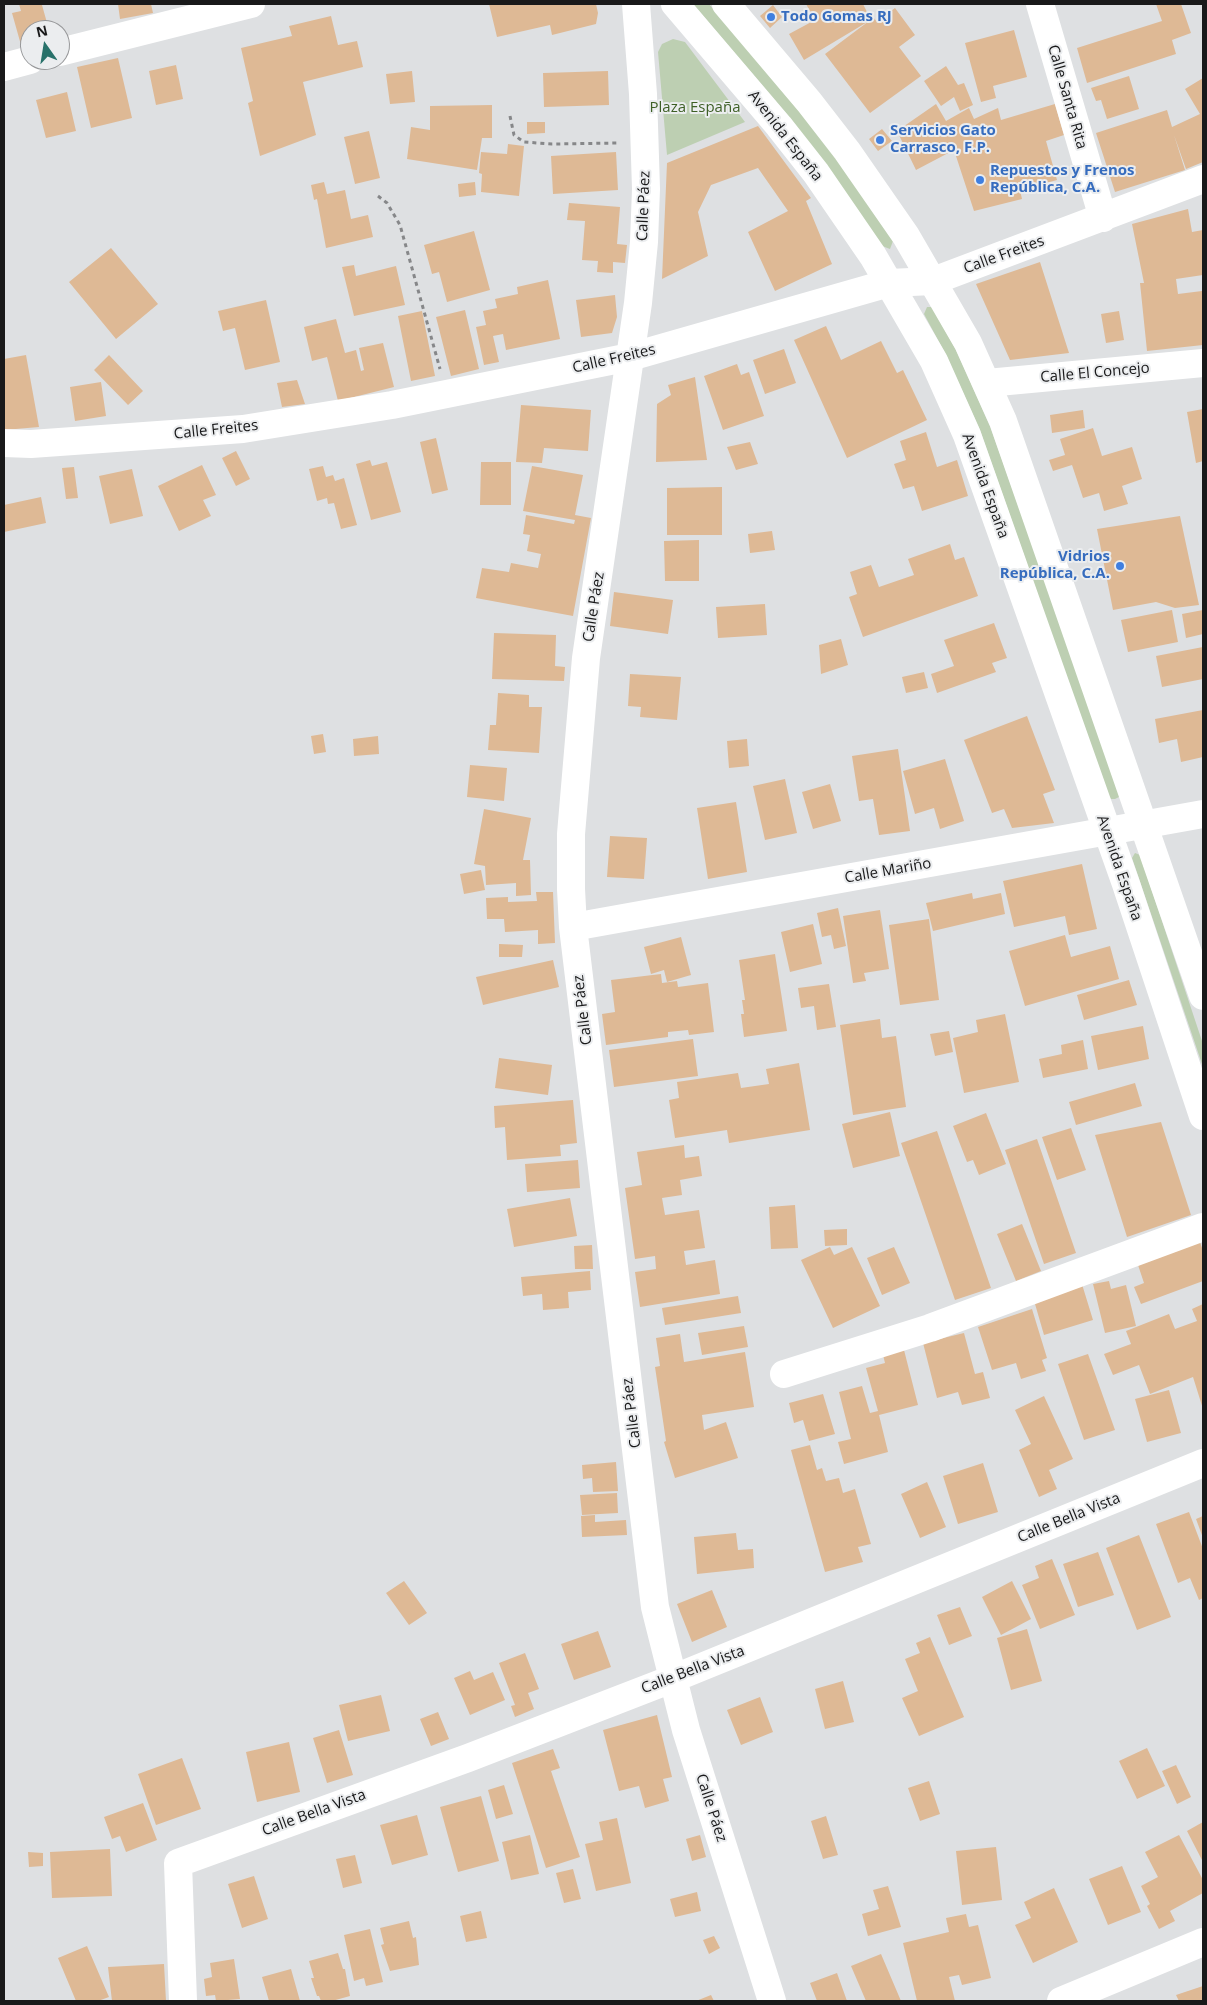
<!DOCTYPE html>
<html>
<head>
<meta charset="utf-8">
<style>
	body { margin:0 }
	#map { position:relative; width:1207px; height:2005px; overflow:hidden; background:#dee0e2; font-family:"Open Sans",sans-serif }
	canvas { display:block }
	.frame { position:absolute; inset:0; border:5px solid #19191a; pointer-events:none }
	.north { position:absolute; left:20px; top:20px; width:50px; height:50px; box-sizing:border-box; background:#ebedef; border:1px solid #97989a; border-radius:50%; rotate:347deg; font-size:14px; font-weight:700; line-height:20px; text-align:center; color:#19191a }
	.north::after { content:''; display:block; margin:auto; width:18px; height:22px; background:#28716a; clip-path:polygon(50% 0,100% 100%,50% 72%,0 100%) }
</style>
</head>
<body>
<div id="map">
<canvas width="1207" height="2005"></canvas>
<div class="frame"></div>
<div class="north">N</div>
</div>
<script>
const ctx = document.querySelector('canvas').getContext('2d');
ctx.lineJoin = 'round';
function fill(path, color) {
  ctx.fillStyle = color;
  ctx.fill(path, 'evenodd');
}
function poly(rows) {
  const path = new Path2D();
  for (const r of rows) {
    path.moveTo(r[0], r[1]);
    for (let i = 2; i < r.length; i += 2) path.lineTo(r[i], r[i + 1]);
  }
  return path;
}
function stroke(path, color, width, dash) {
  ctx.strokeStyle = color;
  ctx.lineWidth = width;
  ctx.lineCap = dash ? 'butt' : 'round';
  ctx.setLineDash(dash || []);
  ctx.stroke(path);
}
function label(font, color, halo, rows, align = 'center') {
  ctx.font = font + ' "Open Sans",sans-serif';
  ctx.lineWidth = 4;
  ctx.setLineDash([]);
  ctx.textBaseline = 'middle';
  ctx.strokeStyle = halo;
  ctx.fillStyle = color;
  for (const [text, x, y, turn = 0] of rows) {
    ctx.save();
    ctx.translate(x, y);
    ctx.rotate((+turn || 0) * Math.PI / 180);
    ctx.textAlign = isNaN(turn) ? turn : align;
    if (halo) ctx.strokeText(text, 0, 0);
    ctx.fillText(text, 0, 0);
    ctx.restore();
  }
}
const green = poly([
	[693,4,709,4,799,111,836,158,893,241,890,249,882,246,790,118],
	[673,39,685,42,745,122,667,155,658,52,662,44],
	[927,307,932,307,956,350,990,426,1120,792,1119,797,1115,799,1111,799,1108,795,980,430,946,355,924,314],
	[1135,853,1140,855,1203,1044,1203,1067,1132,858]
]);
const building = poly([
	[19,4,46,4,42,5,49,30,30,30,30,42,21,45,12,13,21,11],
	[118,4,151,4,153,13,120,19],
	[489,4,596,4,598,13,596,24,552,35,550,25,497,37],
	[806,4,863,4,871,20,874,18,877,22,895,8,915,35,899,47,921,76,870,113,825,54,869,21,804,60,789,34,815,20],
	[1156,4,1181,4,1191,33,1172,40,1176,54,1087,83,1077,48,1162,21],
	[773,5,782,17,770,28,760,16],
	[331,16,338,45,357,41,363,67,303,82,316,135,260,156,248,103,253,101,241,48,292,36,289,26],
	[1014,30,1027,77,993,86,996,98,981,102,965,43],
	[118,58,132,118,91,128,77,67],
	[176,65,183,99,156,105,149,71],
	[946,66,958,85,964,83,973,105,960,111,954,97,941,106,924,81],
	[412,71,415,102,390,104,386,74],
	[608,71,609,105,544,107,543,73],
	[1129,76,1139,109,1107,119,1101,100,1096,101,1091,88],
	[1203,78,1203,162,1186,169,1174,135,1185,170,1115,192,1096,133,1167,110,1172,127,1200,114,1185,89],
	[67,92,76,131,46,138,36,100],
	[936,104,946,121,969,108,974,119,998,108,1001,120,1055,104,1064,135,1046,141,1057,180,1020,190,1022,199,974,211,954,150,916,170,897,131],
	[492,105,492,138,479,138,482,138,477,170,407,159,411,127,430,130,430,106],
	[527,122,545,122,545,133,527,134],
	[758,126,811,198,806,201,832,264,775,291,748,232,788,211,758,168,711,185,698,212,708,256,662,279,667,163],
	[882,129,892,141,878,151,869,139],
	[369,131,380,178,355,184,344,137],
	[508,144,524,146,519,196,481,192,482,174,479,173,481,152,507,154],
	[616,152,618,190,553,194,551,156],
	[324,182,327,194,345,190,351,219,368,215,373,237,326,248,317,199,314,200,311,185],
	[475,182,476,195,459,197,458,184],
	[569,203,620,207,617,244,627,245,625,263,613,262,613,273,597,272,598,261,582,260,585,221,567,220],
	[1188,209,1192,232,1203,230,1203,275,1176,279,1178,294,1202,291,1203,345,1147,351,1140,283,1144,283,1132,224],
	[474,231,490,290,447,302,439,272,432,274,424,245],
	[111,248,158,304,116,339,69,282],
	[1040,262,1069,353,1010,360,976,284],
	[354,265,356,276,396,266,405,305,354,316,342,267],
	[548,280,560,339,506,350,503,334,493,336,499,362,484,365,476,327,486,325,483,311,497,308,495,299,518,294,517,287],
	[615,295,617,317,612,333,581,337,576,300],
	[266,300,280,362,245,370,235,328,223,331,218,311],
	[465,310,479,369,451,376,436,317],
	[422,311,435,376,411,381,398,316],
	[1119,311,1124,340,1106,343,1101,314],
	[336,319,345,353,356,350,361,371,364,370,359,348,383,343,394,387,338,401,327,357,312,361,304,327],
	[826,326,841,360,881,341,897,373,903,370,927,420,847,458,794,340],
	[784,349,796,383,765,394,753,360],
	[26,355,39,427,4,430,4,359],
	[109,355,143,391,128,405,94,370],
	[737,364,741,375,749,372,764,416,723,430,704,376],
	[695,377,707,460,656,462,657,404,671,395,668,385],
	[297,380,305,404,282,407,277,383],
	[101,382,106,416,75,421,70,387],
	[521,405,591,410,588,451,544,448,542,463,516,462],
	[1203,409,1203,461,1196,463,1187,412],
	[1083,410,1085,428,1052,433,1050,415],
	[1093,428,1102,456,1132,447,1142,479,1122,486,1128,504,1104,511,1099,493,1083,498,1072,465,1053,471,1049,460,1065,455,1060,439],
	[926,432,937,467,957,460,968,496,922,511,914,486,903,489,894,464,906,460,900,441],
	[436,438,448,490,432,494,420,442],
	[750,442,758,464,736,470,727,447],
	[236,451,250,479,236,486,222,458],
	[370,460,372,466,387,462,401,512,371,520,356,464],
	[481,462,511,462,511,505,480,505],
	[202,465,216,495,203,500,211,516,179,531,158,486],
	[323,466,326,477,333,475,335,481,344,478,357,525,341,529,334,503,328,504,327,498,317,501,309,469],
	[532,466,583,475,575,515,591,518,573,616,476,598,482,568,509,572,511,563,538,568,541,554,527,551,530,535,523,534,526,515,574,524,575,520,523,511],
	[74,467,78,498,66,499,62,468],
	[132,469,143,516,110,524,99,476],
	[722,487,722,535,667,535,667,488],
	[41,497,46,523,4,532,4,505],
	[1180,516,1199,605,1175,608,1156,602,1113,610,1097,529],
	[772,531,775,550,750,553,748,534],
	[699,540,699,581,665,581,664,541],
	[950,544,955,560,964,557,978,596,863,637,849,597,857,594,850,572,871,565,879,587,914,575,908,559],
	[614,592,673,600,668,634,610,626],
	[765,604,767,635,718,638,716,607],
	[1172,610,1178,642,1128,652,1121,620],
	[1203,610,1203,634,1186,638,1182,614],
	[994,623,1007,658,992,663,996,672,937,693,931,674,954,666,944,640],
	[494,633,556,635,555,666,565,667,564,681,492,679],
	[841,639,848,665,821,674,819,645],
	[1203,647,1203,679,1162,687,1156,656],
	[924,672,928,688,906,693,902,677],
	[630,674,681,677,677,720,640,717,641,707,628,706],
	[498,693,529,695,529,707,542,707,539,753,488,750,490,725,496,725],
	[1203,710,1203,757,1181,762,1177,739,1159,743,1155,719],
	[1027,716,1055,790,1043,794,1054,823,1012,828,1004,809,992,813,964,740],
	[323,734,326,752,314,754,311,736],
	[378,736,379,754,354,756,353,739],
	[747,739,749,766,729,768,727,741],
	[898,749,910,831,879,835,873,799,859,801,852,756],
	[945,759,964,821,940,829,934,808,915,814,903,771],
	[470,765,507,768,504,801,467,797],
	[785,779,797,833,765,840,753,786],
	[830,784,841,821,813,829,802,792],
	[736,802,747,872,708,879,697,808],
	[484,809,531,818,523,860,530,860,531,895,516,896,516,883,486,885,485,866,474,864],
	[610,836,647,838,644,879,607,877],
	[1082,864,1097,929,1069,935,1065,916,1014,927,1003,881],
	[481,870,485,890,464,894,460,874],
	[536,892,553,892,555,943,538,944,538,930,505,932,504,919,487,919,486,898,508,897,508,902,537,901],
	[972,893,973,899,1001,893,1005,914,933,931,926,903],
	[838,908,846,946,834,949,831,935,822,937,817,913],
	[880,910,889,969,864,973,866,981,853,983,843,916],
	[929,919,939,1000,900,1005,889,925],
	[813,924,822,964,790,972,781,932],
	[1065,935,1071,957,1110,946,1119,979,1025,1006,1009,951],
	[681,937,691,975,667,982,664,970,651,974,644,947],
	[499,944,523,945,522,957,499,957],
	[775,954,787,1031,744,1037,741,1014,744,1014,742,1000,745,1000,739,960],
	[553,960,559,987,483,1005,476,977],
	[661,974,662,983,677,981,678,987,708,983,714,1032,689,1035,688,1030,668,1032,668,1037,606,1045,602,1014,615,1012,611,980],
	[1129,980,1137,1005,1084,1020,1077,995],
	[829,984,836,1027,817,1030,814,1006,801,1008,798,988],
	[1005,1014,1019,1082,964,1093,953,1038,978,1032,976,1020],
	[880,1019,882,1038,896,1036,906,1107,853,1115,840,1025],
	[1143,1026,1149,1059,1098,1070,1091,1036],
	[949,1031,953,1052,935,1056,930,1034],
	[693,1039,698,1076,614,1087,609,1050],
	[1083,1040,1088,1069,1043,1078,1039,1059,1062,1054,1061,1045],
	[499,1058,552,1065,548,1095,495,1088],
	[799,1063,810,1130,729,1143,727,1130,675,1138,669,1100,679,1098,677,1082,738,1073,741,1088,769,1084,766,1069],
	[1135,1083,1142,1106,1076,1125,1069,1102],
	[573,1100,577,1143,560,1145,561,1156,507,1160,505,1127,495,1128,494,1106],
	[890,1112,900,1156,853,1168,842,1124],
	[986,1113,1006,1164,979,1175,973,1160,967,1162,953,1126],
	[1161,1122,1191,1215,1127,1237,1095,1135],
	[1071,1128,1086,1170,1057,1180,1042,1137],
	[937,1131,991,1288,955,1300,901,1143],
	[1037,1139,1076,1253,1044,1264,1005,1150],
	[684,1145,685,1158,699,1156,702,1176,680,1180,682,1195,662,1198,665,1215,699,1210,705,1248,684,1251,686,1265,715,1260,720,1294,640,1307,635,1272,656,1269,655,1256,635,1259,625,1188,642,1185,637,1152],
	[578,1160,580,1188,527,1192,525,1164],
	[570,1198,577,1236,514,1247,507,1209],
	[795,1205,798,1248,771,1249,769,1207],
	[1022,1224,1041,1271,1016,1281,997,1234],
	[847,1229,847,1245,825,1246,824,1230],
	[1199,1239,1203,1251,1203,1281,1141,1304,1134,1287,1144,1283,1137,1262],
	[592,1245,593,1269,575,1269,574,1246],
	[830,1247,834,1255,852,1247,880,1306,833,1328,801,1260],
	[894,1247,910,1283,882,1295,867,1258],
	[590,1271,591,1290,568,1292,569,1308,543,1310,542,1294,523,1296,521,1277],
	[1081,1281,1093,1320,1044,1335,1033,1297],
	[1109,1281,1111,1289,1126,1285,1136,1326,1105,1333,1093,1284],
	[738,1296,741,1313,665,1325,662,1308],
	[1203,1304,1203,1409,1193,1377,1150,1394,1139,1365,1113,1375,1104,1354,1131,1344,1126,1331,1169,1314,1175,1329,1197,1321,1192,1309],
	[1032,1309,1047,1358,1042,1360,1046,1371,1021,1379,1016,1363,992,1370,978,1327],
	[744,1326,748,1347,702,1355,698,1333],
	[964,1333,975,1374,983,1372,990,1398,962,1405,958,1392,937,1398,923,1343],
	[680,1334,684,1362,745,1352,754,1407,702,1415,704,1430,726,1422,738,1458,675,1478,664,1442,666,1441,655,1367,660,1366,656,1338],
	[904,1350,918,1405,879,1415,888,1452,844,1464,838,1442,851,1439,839,1392,862,1386,870,1413,878,1411,866,1368,885,1363,883,1355],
	[1088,1354,1115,1430,1084,1440,1058,1364],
	[1169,1390,1181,1433,1147,1442,1135,1399],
	[823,1394,835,1434,809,1441,803,1420,794,1423,789,1403],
	[1044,1396,1073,1459,1049,1470,1057,1489,1039,1497,1019,1450,1031,1444,1015,1410],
	[810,1445,817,1470,822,1468,826,1481,839,1478,843,1493,855,1489,871,1544,858,1547,863,1562,825,1572,791,1450],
	[616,1462,618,1491,593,1492,592,1478,583,1479,582,1465],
	[983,1463,998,1512,958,1524,943,1476],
	[927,1482,946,1527,920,1538,901,1494],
	[617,1493,618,1513,582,1515,580,1495],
	[1189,1512,1203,1549,1203,1598,1199,1600,1190,1578,1178,1583,1156,1524],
	[595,1515,595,1522,626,1520,627,1535,582,1537,581,1516],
	[1203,1516,1203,1538,1196,1519],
	[736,1533,738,1550,753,1549,754,1568,697,1574,694,1537],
	[1139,1535,1171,1617,1137,1630,1106,1548],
	[1098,1552,1114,1595,1078,1607,1063,1564],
	[1052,1559,1075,1615,1040,1629,1022,1585,1039,1578,1035,1566],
	[404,1581,427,1613,409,1625,386,1593],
	[1012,1581,1031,1619,1001,1635,982,1597],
	[712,1590,727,1627,692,1642,677,1604],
	[960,1607,972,1636,949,1645,937,1615],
	[1027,1629,1042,1681,1011,1690,997,1638],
	[598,1631,611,1667,574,1680,561,1644],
	[930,1637,964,1717,919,1736,902,1698,918,1691,905,1659,920,1653,916,1643],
	[525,1653,539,1689,528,1693,534,1709,515,1717,511,1706,515,1705,499,1663],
	[470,1671,474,1680,493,1672,505,1700,470,1715,454,1678],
	[843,1681,854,1722,825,1729,815,1689],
	[381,1695,390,1731,348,1741,339,1705],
	[760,1697,773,1732,741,1745,727,1710],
	[438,1712,449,1739,431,1746,420,1719],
	[657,1715,672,1777,663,1779,669,1801,645,1808,639,1786,619,1791,603,1730],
	[339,1730,353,1775,327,1783,313,1738],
	[289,1742,300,1792,257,1802,246,1752],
	[1147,1748,1165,1786,1137,1799,1119,1761],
	[553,1749,560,1768,551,1771,580,1857,546,1868,512,1763],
	[182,1758,201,1809,156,1825,138,1774],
	[1176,1765,1191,1797,1177,1804,1162,1771],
	[929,1781,940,1814,920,1821,908,1788],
	[504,1785,513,1814,496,1819,488,1790],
	[481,1796,499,1861,458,1872,440,1807],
	[143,1803,157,1840,126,1852,120,1836,112,1839,104,1817],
	[417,1815,428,1855,392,1865,380,1825],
	[826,1816,838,1855,823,1859,811,1821],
	[617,1818,631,1883,596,1891,585,1844,603,1840,599,1822],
	[1203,1822,1203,1862,1187,1831],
	[530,1835,539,1874,511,1880,502,1842],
	[700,1835,706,1857,692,1861,686,1839],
	[1179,1835,1203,1880,1203,1893,1170,1911,1175,1921,1159,1929,1147,1906,1150,1904,1141,1886,1158,1877,1145,1852],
	[996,1847,1002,1900,962,1905,956,1851],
	[110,1849,112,1896,52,1898,50,1852],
	[28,1852,43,1853,43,1866,29,1867],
	[355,1855,362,1883,343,1888,336,1859],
	[1122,1866,1141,1912,1108,1925,1089,1879],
	[573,1869,581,1899,564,1903,556,1873],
	[254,1876,268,1919,242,1928,228,1884],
	[888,1886,901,1927,868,1936,862,1914,879,1909,873,1890],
	[1054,1888,1078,1942,1033,1963,1015,1925,1031,1918,1024,1902],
	[697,1892,701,1911,675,1917,670,1899],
	[481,1911,487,1938,466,1942,460,1916],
	[966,1914,969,1927,978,1925,991,1978,962,1985,959,1975,949,1977,955,2001,917,2001,903,1943,949,1932,946,1918],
	[409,1921,413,1938,416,1937,419,1965,390,1971,381,1945,384,1944,380,1928],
	[370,1929,383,1982,366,1986,364,1978,354,1981,344,1935],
	[714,1936,720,1948,709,1954,703,1940],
	[87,1946,109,1997,98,2001,76,2001,58,1958],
	[338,1953,343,1969,345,1969,350,1996,332,2001,321,2001,319,1996,317,1996,311,1978,314,1978,309,1961],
	[881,1954,901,2001,866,2001,851,1966],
	[234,1959,240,1999,216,2001,215,1995,206,1996,204,1979,212,1977,210,1963],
	[164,1964,166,2001,112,2001,108,1967],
	[291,1969,300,2001,269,2001,262,1977],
	[837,1973,847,2001,817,2001,810,1983],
	[1203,1986,1203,2001,1179,2001,1176,1995],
	[711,1995,714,2001,696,2001]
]);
const path = poly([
	[510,116,514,135,524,142,552,144,619,143],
	[378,196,387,203,400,225,440,369]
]);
const minor = poly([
	[636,4,643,94,646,189,644,242,638,303,586,658,571,834,571,889,573,927,655,1607,686,1730,772,2001],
	[1040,4,1103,218],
	[60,52,251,4],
	[4,67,30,60],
	[987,383,1203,363],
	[4,443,31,444,243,429,392,405,630,357,889,283,933,281,1203,179],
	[573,927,1203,814],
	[784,1374,930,1328,1203,1227],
	[183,2001,178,1863,468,1758,672,1679,1203,1463],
	[1061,2001,1203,1942]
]);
const major = poly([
	[675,4,779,126,816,173,873,256,934,361,967,435,1126,884,1203,1116],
	[726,4,809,102,847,151,906,236,968,343,1003,421,1203,996]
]);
const markers = [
	[771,17,5,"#3f7fe0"],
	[880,140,5,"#3f7fe0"],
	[980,180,5,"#3f7fe0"],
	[1120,566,5,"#3f7fe0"]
];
const shopNames = [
	["Todo Gomas RJ",781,17],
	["Servicios Gato",890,131],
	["Carrasco, F.P.",890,148],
	["Repuestos y Frenos",990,171],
	["República, C.A.",990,188],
	["Vidrios",1110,557,"right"],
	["República, C.A.",1110,574,"right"]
];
const streetNames = [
	["Calle Santa Rita",1067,97,74],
	["Avenida España",785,136,52],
	["Calle Páez",644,206,-88],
	["Calle Freites",1004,255,-20],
	["Calle Freites",614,359,-13],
	["Calle El Concejo",1095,373,-5],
	["Calle Freites",216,430,-6],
	["Avenida España",985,486,70],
	["Calle Páez",594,607,-81],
	["Avenida España",1119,868,71],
	["Calle Mariño",888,871,-10],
	["Calle Páez",583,1010,-97],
	["Calle Páez",632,1413,-97],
	["Calle Bella Vista",1069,1518,-22],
	["Calle Bella Vista",693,1670,-21],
	["Calle Páez",711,1808,72],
	["Calle Bella Vista",314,1813,-20]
];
const parkNames = [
	["Plaza España",695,108]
];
fill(green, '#bdcfb2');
fill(building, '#deb995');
stroke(path, '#868789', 3, [4, 4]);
stroke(minor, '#fff', 28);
stroke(major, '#fff', 28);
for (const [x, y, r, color] of markers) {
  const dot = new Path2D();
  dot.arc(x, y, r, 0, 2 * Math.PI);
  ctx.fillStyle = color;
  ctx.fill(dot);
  stroke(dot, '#ebedef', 2);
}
label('bold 15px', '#366cbe', '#ebedef', shopNames, 'left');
label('15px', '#19191a', '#ebedef', streetNames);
label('15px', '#3d5f25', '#ebedef', parkNames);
</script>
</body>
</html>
